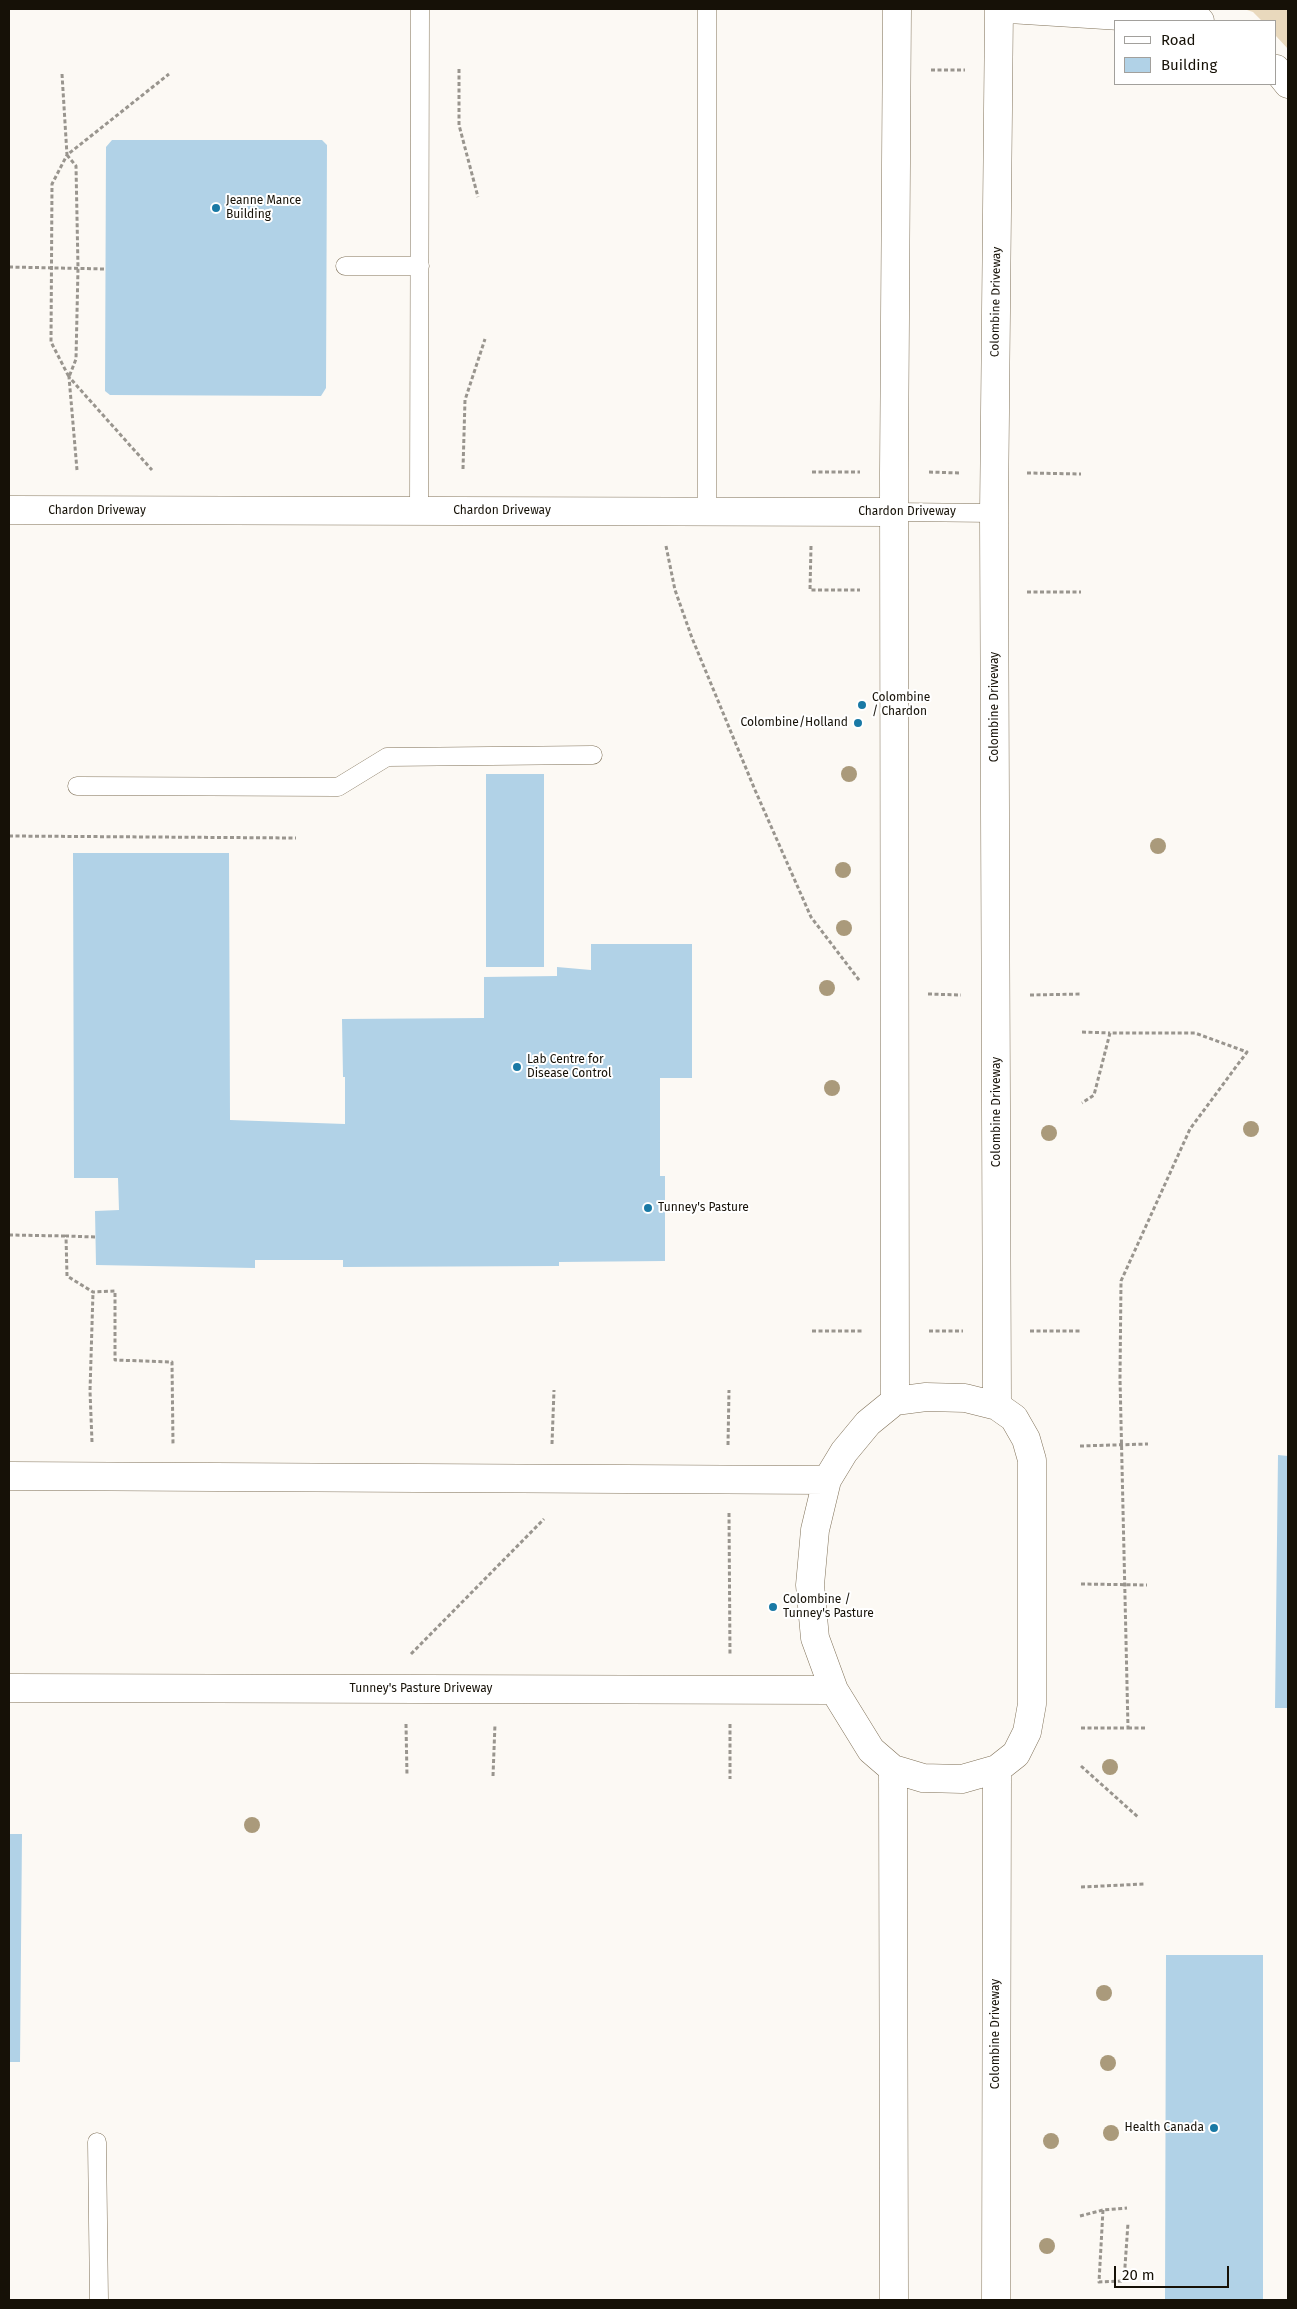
<!DOCTYPE html>
<html>
<head>
<meta charset="utf-8">
<style>
	body { margin:0 }
	#map { position:relative; width:1297px; height:2309px; overflow:hidden; background:#fcf9f4; font-family:"Fira Sans",sans-serif }
	canvas { display:block }
	.frame { position:absolute; inset:0; border:10px solid #161107; pointer-events:none }
	.legend { position:absolute; left:1114px; top:20px; width:162px; height:65px; box-sizing:border-box; background:#fff; border:1px solid #a2a09c; margin:0; padding:6px 9px; list-style:none; font-size:15px; color:#161107 }
	.legend li { display:flex; align-items:center; gap:10px; height:25px }
	.legend b { width:25px; border:1px solid #a2a09c }
	.scale { position:absolute; left:1114px; top:2266px; width:115px; height:22px; box-sizing:border-box; border:2px solid #161107; border-top:0; padding-left:6px; font-size:15px; line-height:18px; white-space:nowrap; color:#161107; -webkit-text-stroke:4px #fff; paint-order:stroke }
</style>
</head>
<body>
<div id="map">
<canvas width="1297" height="2309"></canvas>
<div class="frame"></div>
<ul class="legend">
<li><b style="height:6px;background:#fff"></b>Road</li>
<li><b style="height:14px;background:#b1d2e7"></b>Building</li>
</ul>
<div class="scale">20 m</div>
</div>
<script>
const ctx = document.querySelector('canvas').getContext('2d');
ctx.lineJoin = 'round';
function fill(path, color) {
  ctx.fillStyle = color;
  ctx.fill(path, 'evenodd');
}
function poly(rows) {
  const path = new Path2D();
  for (const r of rows) {
    path.moveTo(r[0], r[1]);
    for (let i = 2; i < r.length; i += 2) path.lineTo(r[i], r[i + 1]);
  }
  return path;
}
function stroke(path, color, width, dash) {
  ctx.strokeStyle = color;
  ctx.lineWidth = width;
  ctx.lineCap = dash ? 'butt' : 'round';
  ctx.setLineDash(dash || []);
  ctx.stroke(path);
}
function label(font, color, halo, rows, align = 'center') {
  ctx.font = font + ' "Fira Sans",sans-serif';
  ctx.lineWidth = 4;
  ctx.setLineDash([]);
  ctx.textBaseline = 'middle';
  ctx.strokeStyle = halo;
  ctx.fillStyle = color;
  for (const [text, x, y, turn = 0] of rows) {
    ctx.save();
    ctx.translate(x, y);
    ctx.rotate((+turn || 0) * Math.PI / 180);
    ctx.textAlign = isNaN(turn) ? turn : align;
    if (halo) ctx.strokeText(text, 0, 0);
    ctx.fillText(text, 0, 0);
    ctx.restore();
  }
}
const green = poly([
	[1244,9,1288,9,1288,49,1276,36,1276,21,1262,21,1253,12]
]);
const building = poly([
	[112,140,322,140,327,145,326,388,321,396,110,395,105,391,106,147],
	[486,774,544,774,544,967,486,967],
	[73,853,229,853,230,1120,345,1124,345,1077,343,1077,342,1019,484,1018,484,977,557,976,557,967,591,970,591,944,692,944,692,1078,660,1078,660,1176,665,1176,665,1261,559,1262,559,1266,343,1267,343,1260,255,1260,255,1268,96,1265,95,1211,119,1210,118,1178,74,1178],
	[1278,1455,1288,1456,1288,1708,1275,1708],
	[9,1834,22,1834,20,2062,9,2062],
	[1166,1955,1263,1955,1263,2300,1165,2300]
]);
const path = poly([
	[459,69,459,125,478,197],
	[931,70,965,70],
	[62,74,67,155,169,74],
	[67,155,76,166,78,268,76,359,69,377,51,342,52,184,67,155],
	[9,267,106,269],
	[463,469,465,400,485,339],
	[77,470,69,377,152,470],
	[812,472,860,472],
	[929,472,960,473],
	[1027,473,1081,474],
	[666,546,675,590,692,638,755,790,811,917,859,980],
	[811,546,810,590,860,590],
	[1027,592,1081,592],
	[9,836,296,838],
	[928,994,961,995],
	[1030,995,1082,994],
	[1082,1032,1110,1033],
	[9,1235,66,1236],
	[95,1237,66,1236,67,1276,93,1292,115,1291,115,1360,172,1362,173,1444],
	[812,1331,862,1331],
	[929,1331,963,1331],
	[1030,1331,1082,1331],
	[92,1442,90,1391,93,1292],
	[552,1444,554,1390],
	[728,1445,729,1390],
	[1080,1446,1148,1444],
	[729,1513,730,1656],
	[1081,1584,1147,1585],
	[411,1654,544,1519],
	[406,1724,407,1776],
	[730,1724,730,1779],
	[1081,1728,1128,1728,1120,1378,1121,1281,1190,1129,1247,1052,1195,1033,1110,1033,1094,1095,1082,1103],
	[1128,1728,1147,1728],
	[1081,1766,1138,1817],
	[493,1776,495,1724],
	[1081,1887,1144,1884],
	[1103,2210,1099,2282,1124,2281,1128,2223],
	[1080,2216,1103,2210,1127,2208]
]);
const service = poly([
	[345,266,420,266],
	[419,511,420,9],
	[707,512,707,9],
	[894,512,994,513],
	[77,786,338,787,387,757,593,755],
	[97,2142,99,2300]
]);
const minor = poly([
	[1009,9,1200,21],
	[1276,69,1288,84],
	[9,510,894,512],
	[926,1397,965,1398,997,1406,1014,1418,1026,1439,1032,1460,1032,1704,1027,1732,1016,1754,997,1769,962,1779,923,1778,893,1769,871,1750,834,1690,815,1638,810,1585,815,1530,827,1480,844,1452,868,1423,895,1401,926,1397],
	[895,1401,894,472,897,9],
	[997,1406,994,513,999,9],
	[9,1476,827,1480],
	[9,1688,834,1690],
	[893,1769,894,2300],
	[996,2300,997,1769]
]);
const trees = [
	[849,774],
	[1158,846],
	[843,870],
	[844,928],
	[827,988],
	[832,1088],
	[1251,1129],
	[1049,1133],
	[1110,1767],
	[252,1825],
	[1104,1993],
	[1108,2063],
	[1111,2133],
	[1051,2141],
	[1047,2246]
];
const markers = [
	[216,208,5,"#1979a5"],
	[862,705,5,"#1979a5"],
	[858,723,5,"#1979a5"],
	[517,1067,5,"#1979a5"],
	[648,1208,5,"#1979a5"],
	[773,1607,5,"#1979a5"],
	[1214,2128,5,"#1979a5"]
];
const poiNames = [
	["Jeanne Mance",226,201],
	["Building",226,215],
	["Colombine",872,698],
	["/ Chardon",872,712],
	["Colombine/Holland",848,723,"right"],
	["Lab Centre for",527,1060],
	["Disease Control",527,1074],
	["Tunney's Pasture",658,1208],
	["Colombine /",783,1600],
	["Tunney's Pasture",783,1614],
	["Health Canada",1204,2128,"right"]
];
const streetNames = [
	["Colombine Driveway",996,302,-89],
	["Chardon Driveway",97,511],
	["Chardon Driveway",502,511],
	["Chardon Driveway",907,512],
	["Colombine Driveway",995,707,-90],
	["Colombine Driveway",997,1112,-90],
	["Tunney's Pasture Driveway",421,1689],
	["Colombine Driveway",996,2034,-90]
];
fill(green, '#e9d9bd');
fill(building, '#b1d2e7');
stroke(service, '#807259', 19);
stroke(minor, '#807259', 29);
stroke(path, '#99958e', 3, [4, 2.5]);
stroke(service, '#fff', 18);
stroke(minor, '#fff', 28);
ctx.fillStyle = '#aa9a7b';
for (const [x, y] of trees) {
  ctx.beginPath();
  ctx.arc(x, y, 8, 0, 2 * Math.PI);
  ctx.fill();
}
for (const [x, y, r, color] of markers) {
  const dot = new Path2D();
  dot.arc(x, y, r, 0, 2 * Math.PI);
  ctx.fillStyle = color;
  ctx.fill(dot);
  stroke(dot, '#fff', 2);
}
label('12px', '#161107', '#fff', poiNames, 'left');
label('12px', '#161107', '#fff', streetNames);
</script>
</body>
</html>
